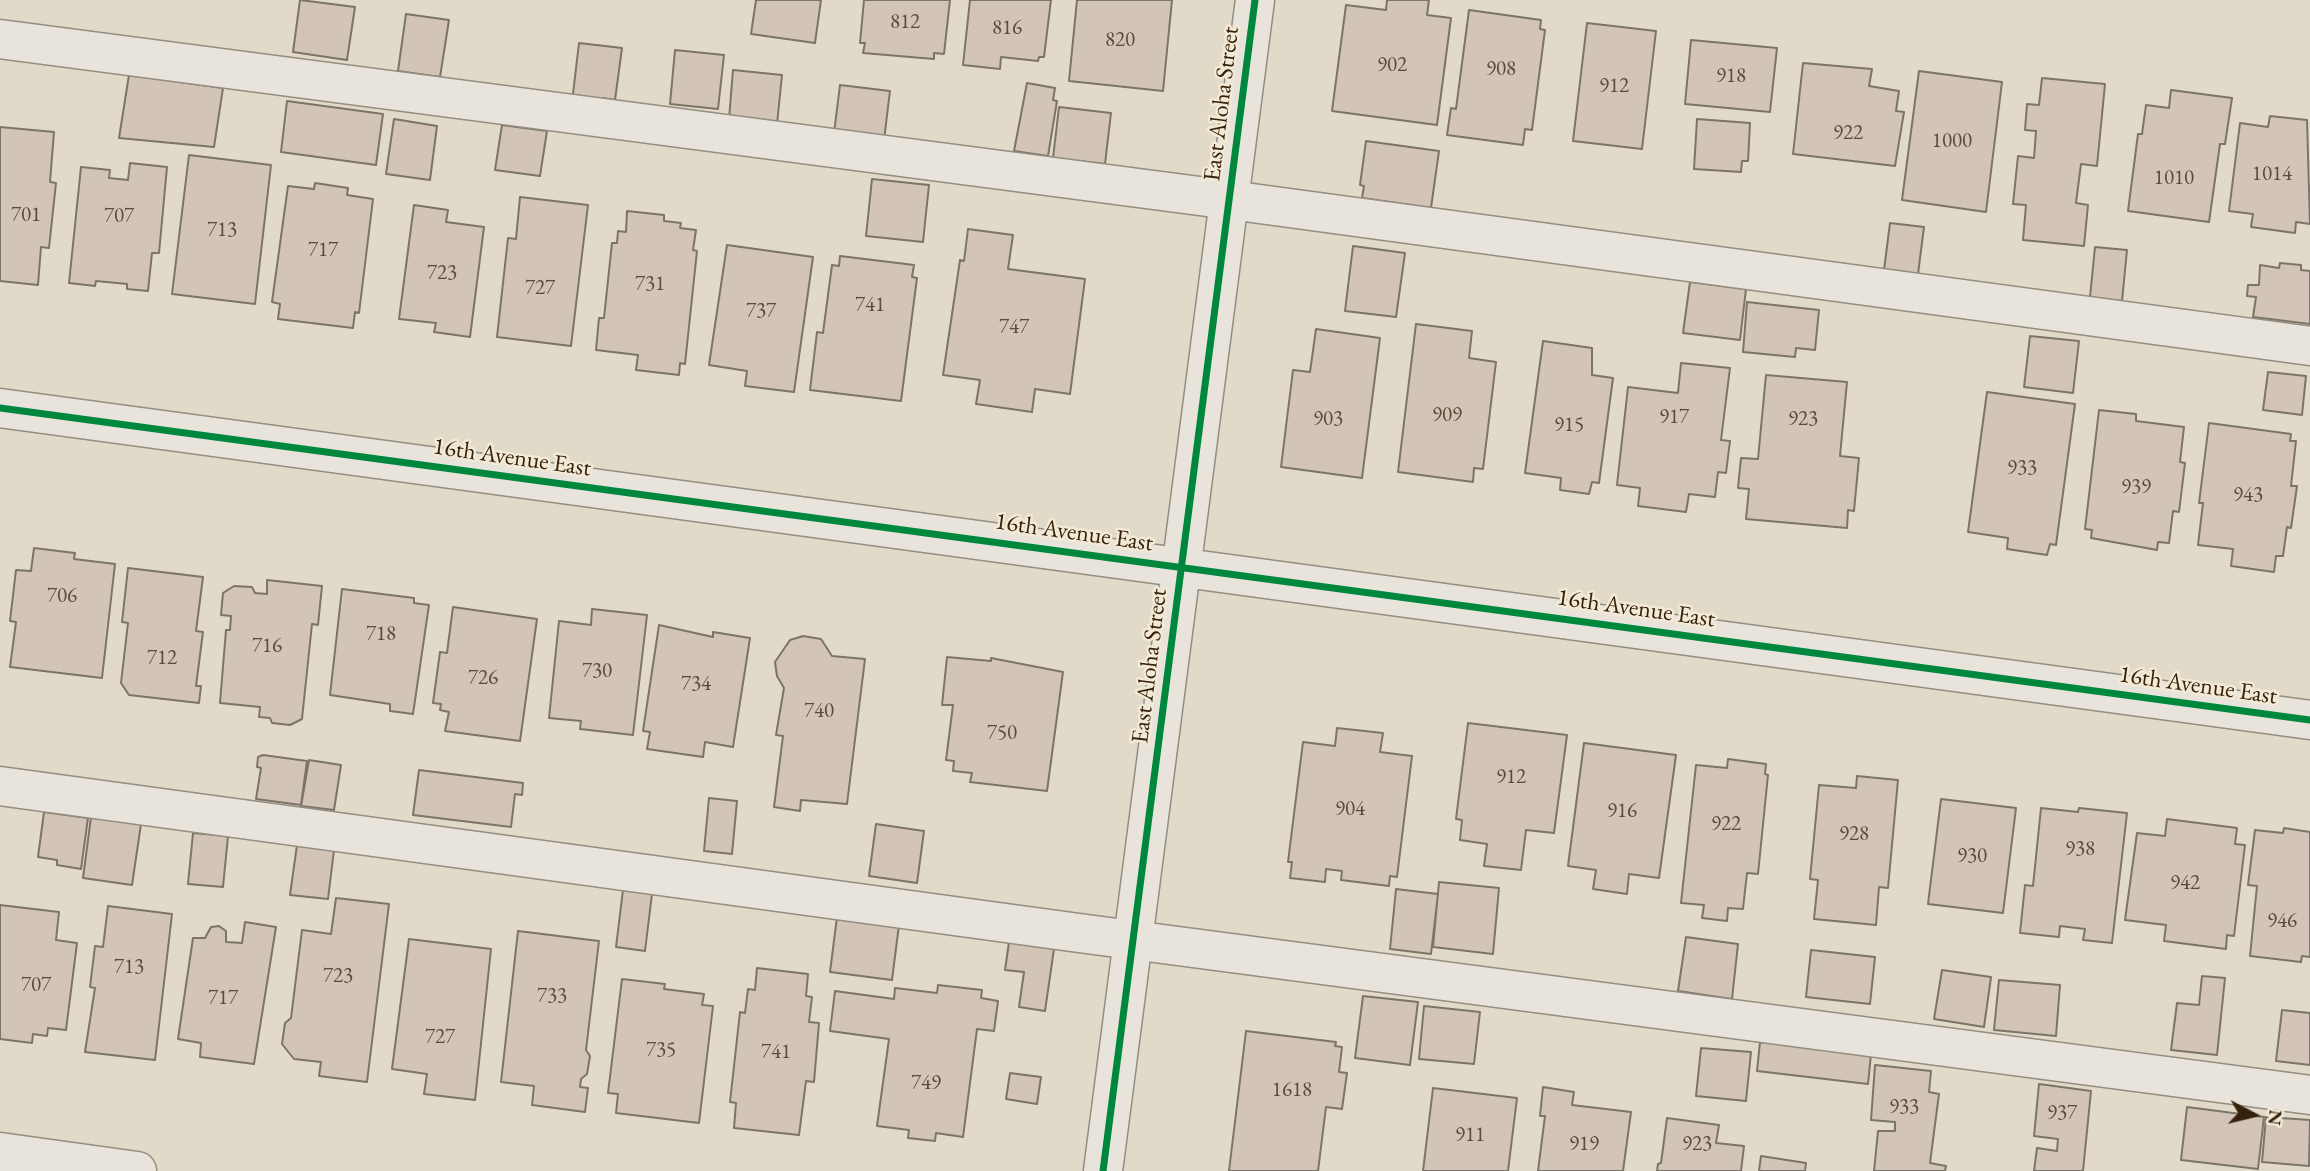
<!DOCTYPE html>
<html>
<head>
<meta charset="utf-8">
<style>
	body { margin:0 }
	#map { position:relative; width:2310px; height:1171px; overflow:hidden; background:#e2dac8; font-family:"EB Garamond",serif }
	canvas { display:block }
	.north { position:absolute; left:2219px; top:1080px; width:70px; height:70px; -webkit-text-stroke:5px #f3ead5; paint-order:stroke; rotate:97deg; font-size:19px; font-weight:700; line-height:28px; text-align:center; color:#35210c }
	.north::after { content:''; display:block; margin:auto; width:24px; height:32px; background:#35210c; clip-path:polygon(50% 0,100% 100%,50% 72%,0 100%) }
</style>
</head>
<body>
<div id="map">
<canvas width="2310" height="1171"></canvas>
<div class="north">N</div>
</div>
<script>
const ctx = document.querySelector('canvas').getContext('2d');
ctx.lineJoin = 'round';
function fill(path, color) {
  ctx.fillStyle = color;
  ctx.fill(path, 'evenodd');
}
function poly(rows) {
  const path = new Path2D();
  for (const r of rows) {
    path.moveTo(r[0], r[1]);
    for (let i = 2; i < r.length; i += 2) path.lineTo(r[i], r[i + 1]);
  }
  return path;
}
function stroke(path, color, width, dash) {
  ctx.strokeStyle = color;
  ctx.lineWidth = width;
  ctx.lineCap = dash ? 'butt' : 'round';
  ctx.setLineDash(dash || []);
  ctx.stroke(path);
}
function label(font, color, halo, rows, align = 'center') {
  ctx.font = font + ' "EB Garamond",serif';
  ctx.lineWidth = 5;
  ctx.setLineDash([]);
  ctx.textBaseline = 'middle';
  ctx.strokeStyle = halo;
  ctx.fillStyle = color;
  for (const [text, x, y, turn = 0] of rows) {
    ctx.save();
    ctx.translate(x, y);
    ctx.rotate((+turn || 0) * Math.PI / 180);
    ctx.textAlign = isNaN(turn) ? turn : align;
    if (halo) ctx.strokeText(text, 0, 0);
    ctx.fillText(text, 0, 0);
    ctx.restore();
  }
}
const building = poly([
	[300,0,355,7,347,60,293,52,300,0],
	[756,0,821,0,815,43,751,34,756,0],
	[864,0,950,0,944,54,934,53,934,59,863,53,865,43,860,43,864,0],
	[970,0,1051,0,1044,57,1039,57,1038,61,1001,57,1000,69,963,65,970,0],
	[1077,0,1172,0,1163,91,1069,81,1077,0],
	[1387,0,1429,0,1427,15,1451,18,1437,125,1332,111,1346,5,1386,10,1387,0],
	[1469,10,1541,20,1540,29,1545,30,1532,130,1525,129,1523,145,1447,135,1451,108,1456,109,1469,10],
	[406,14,449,20,440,77,398,71,406,14],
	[1587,23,1656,31,1642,149,1573,141,1587,23],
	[1691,40,1777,48,1770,112,1685,104,1691,40],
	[579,43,622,48,615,100,603,98,602,106,572,102,579,43],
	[675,50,724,55,718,109,670,104,675,50],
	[1803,63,1872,69,1869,86,1899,91,1896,111,1904,112,1895,166,1793,154,1803,63],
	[733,70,782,75,777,124,729,119,733,70],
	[1919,71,2002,82,1986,212,1902,200,1919,71],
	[129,75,223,88,214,147,119,138,129,75],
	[2042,78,2105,84,2097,166,2081,164,2076,203,2088,205,2084,246,2023,240,2026,205,2013,204,2018,156,2034,158,2036,131,2025,130,2027,104,2039,105,2042,78],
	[1027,83,1055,88,1053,100,1057,101,1048,156,1014,151,1027,83],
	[840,85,890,91,884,140,834,133,840,85],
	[2171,90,2232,98,2225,144,2220,144,2209,222,2128,211,2138,134,2142,134,2146,105,2169,108,2171,90],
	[287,101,383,114,376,165,281,152,287,101],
	[1059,107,1111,113,1105,164,1053,158,1059,107],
	[2270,116,2307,120,2310,224,2296,222,2295,233,2251,227,2253,214,2229,211,2240,123,2268,127,2270,116],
	[394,119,437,126,430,180,386,174,394,119],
	[1697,119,1750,123,1748,161,1742,161,1741,172,1694,169,1697,119],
	[502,125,547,131,540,176,495,170,502,125],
	[0,127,54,132,50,182,56,183,49,248,41,247,38,285,0,281,0,127],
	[1366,141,1439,151,1431,208,1362,198,1364,186,1360,185,1366,141],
	[189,155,271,165,255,304,172,294,189,155],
	[130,163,167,167,159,253,152,253,148,291,127,289,127,284,96,281,95,286,69,283,81,167,110,170,109,178,128,180,130,163],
	[872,179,929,185,923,242,866,236,872,179],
	[315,183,348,188,347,195,373,199,359,313,355,312,353,328,278,319,280,304,272,302,288,186,314,189,315,183],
	[520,197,588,205,571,346,497,337,508,238,516,239,520,197],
	[414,205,448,210,446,222,484,227,470,337,434,332,436,323,399,319,414,205],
	[627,211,664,215,664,221,681,223,680,228,696,230,693,250,697,251,685,364,680,363,679,375,636,370,638,355,596,350,599,318,604,318,612,243,617,243,618,231,626,232,627,211],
	[1890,223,1924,227,1918,274,1884,270,1890,223],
	[968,229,1013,235,1008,269,1085,279,1070,394,1035,389,1032,412,976,404,980,380,943,375,960,260,964,261,968,229],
	[727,245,813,257,794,392,745,386,747,371,709,365,727,245],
	[1353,246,1405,253,1396,317,1345,311,1353,246],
	[2095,247,2127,250,2122,301,2090,297,2095,247],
	[840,256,914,265,912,277,917,278,901,401,810,390,817,332,823,333,832,265,839,266,840,256],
	[2280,263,2301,265,2301,270,2310,271,2310,324,2253,317,2256,297,2247,296,2248,285,2259,285,2260,265,2279,268,2280,263],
	[1690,282,1746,289,1740,340,1683,333,1690,282],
	[1747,302,1819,310,1815,350,1796,348,1795,357,1743,352,1747,302],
	[1416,324,1472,331,1469,358,1496,362,1483,469,1474,468,1473,482,1398,472,1416,324],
	[1316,329,1380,338,1362,478,1281,467,1293,370,1310,372,1316,329],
	[2030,336,2079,341,2073,393,2024,387,2030,336],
	[1543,341,1592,348,1592,375,1613,378,1599,483,1592,482,1589,494,1560,490,1561,478,1525,473,1543,341],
	[1681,363,1730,368,1721,440,1730,441,1726,473,1718,472,1715,497,1689,494,1686,512,1638,506,1640,488,1617,485,1628,387,1678,393,1681,363],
	[2268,372,2306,376,2302,415,2263,410,2268,372],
	[1766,375,1847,382,1840,456,1859,458,1854,511,1848,510,1847,528,1746,519,1749,489,1738,488,1741,458,1758,459,1766,375],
	[1987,392,2075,404,2056,545,2050,544,2047,555,2007,549,2008,538,1968,532,1987,392],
	[2099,410,2136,414,2136,421,2184,427,2180,462,2185,463,2179,512,2173,511,2169,543,2158,542,2157,550,2091,538,2092,530,2085,529,2099,410],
	[2209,423,2291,434,2290,441,2296,441,2291,486,2297,486,2291,528,2287,527,2283,556,2276,556,2274,572,2231,566,2233,549,2198,545,2203,503,2199,503,2209,423],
	[34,548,75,553,74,559,115,564,102,678,10,667,16,622,10,621,16,570,31,571,34,548],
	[128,568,203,577,196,631,203,632,196,686,201,686,199,703,129,695,121,683,128,623,122,622,128,568],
	[267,580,322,586,318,625,312,624,302,719,290,725,272,723,270,718,259,717,260,707,220,703,226,630,230,630,231,616,221,615,223,593,234,586,252,587,255,593,267,594,267,580],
	[342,589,414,598,414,603,429,605,413,714,390,711,390,704,330,695,342,589],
	[453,607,537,619,520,741,445,731,449,712,440,710,441,704,433,703,440,652,447,653,453,607],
	[592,609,647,615,633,735,580,729,581,721,549,718,559,621,591,625,592,609],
	[659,625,713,637,713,632,750,638,733,747,705,742,703,757,647,749,650,732,643,731,659,625],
	[803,636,821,639,832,656,865,659,847,804,801,800,800,811,774,807,783,736,776,735,784,688,777,676,775,662,790,640,803,636],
	[947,657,991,661,991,658,1063,672,1047,791,970,782,972,773,953,771,954,761,946,760,953,705,942,705,947,657],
	[1468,723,1567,735,1554,833,1526,830,1521,870,1484,866,1487,844,1460,840,1462,820,1456,819,1468,723],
	[1337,728,1383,733,1380,752,1412,756,1397,877,1390,876,1389,886,1341,880,1342,871,1326,869,1325,882,1290,878,1292,862,1288,862,1303,742,1335,746,1337,728],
	[1584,743,1676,755,1659,878,1629,874,1627,894,1593,889,1596,870,1568,866,1584,743],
	[263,755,307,761,301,805,256,799,261,768,257,767,258,757,263,755],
	[1728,759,1766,764,1765,774,1768,775,1758,874,1747,873,1743,909,1728,908,1727,921,1702,918,1704,905,1681,903,1696,765,1727,768,1728,759],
	[309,760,341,765,334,810,301,806,309,760],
	[419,770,523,783,522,795,515,794,511,827,413,815,419,770],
	[1857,776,1898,780,1888,888,1879,887,1876,925,1814,919,1818,880,1810,879,1819,785,1856,788,1857,776],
	[709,798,737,801,732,854,704,851,709,798],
	[1941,799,2016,808,2003,913,1928,904,1941,799],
	[2041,808,2078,812,2079,808,2127,813,2112,943,2083,940,2085,929,2060,926,2059,937,2020,933,2025,885,2033,886,2041,808],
	[44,812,88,818,81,869,57,865,57,860,38,857,44,812],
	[91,817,141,824,132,885,83,878,91,817],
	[2167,819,2237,828,2235,844,2245,845,2234,936,2227,935,2226,949,2164,941,2166,925,2125,920,2137,833,2165,836,2167,819],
	[876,824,924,831,917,883,869,876,876,824],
	[2284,828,2310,832,2310,957,2302,956,2301,962,2250,956,2257,886,2248,885,2255,830,2283,833,2284,828],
	[193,833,228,836,223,887,188,884,193,833],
	[297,845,334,850,328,899,290,895,297,845],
	[1439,882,1499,888,1493,954,1433,947,1439,882],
	[1396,889,1438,894,1431,954,1390,949,1396,889],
	[623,890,652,894,645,951,616,947,623,890],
	[336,898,389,904,367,1082,319,1076,321,1062,294,1059,282,1044,285,1023,291,1018,302,930,331,934,336,898],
	[0,905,59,912,56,940,77,943,66,1030,48,1028,47,1036,33,1034,32,1043,0,1039,0,905],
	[108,906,172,914,155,1060,85,1052,95,988,90,987,95,946,103,947,108,906],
	[837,917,899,925,892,980,830,972,837,917],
	[245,922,276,927,254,1064,200,1057,201,1043,178,1039,193,938,205,938,211,927,219,926,226,931,226,942,242,943,245,922],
	[518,931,599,941,586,1050,590,1056,587,1074,581,1079,580,1087,588,1088,585,1112,532,1105,534,1086,501,1082,518,931],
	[1686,937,1738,944,1732,999,1678,991,1686,937],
	[409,939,491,949,475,1100,424,1094,427,1074,392,1069,409,939],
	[1009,942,1054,949,1045,1011,1019,1007,1024,972,1005,970,1009,942],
	[1811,950,1875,957,1870,1004,1806,997,1811,950],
	[757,968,808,974,806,996,812,997,809,1022,819,1023,814,1082,806,1081,799,1135,734,1128,736,1103,730,1102,740,1012,745,1013,748,989,755,990,757,968],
	[1942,970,1991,977,1984,1027,1934,1019,1942,970],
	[2202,976,2225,978,2217,1055,2171,1050,2177,1003,2199,1005,2202,976],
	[622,979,665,984,664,989,704,994,702,1005,713,1006,699,1123,616,1113,618,1094,608,1093,622,979],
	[1999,980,2060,985,2056,1036,1994,1030,1999,980],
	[938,985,982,990,981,998,998,1001,994,1031,977,1029,963,1137,936,1133,935,1141,908,1138,909,1130,877,1126,889,1039,830,1031,835,991,894,999,895,988,937,993,938,985],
	[1363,996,1418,1002,1410,1065,1355,1058,1363,996],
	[1424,1006,1480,1012,1474,1064,1419,1059,1424,1006],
	[2282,1010,2310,1013,2310,1065,2276,1061,2282,1010],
	[1246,1031,1336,1042,1335,1046,1342,1047,1339,1072,1347,1073,1342,1109,1326,1107,1318,1171,1229,1171,1246,1031],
	[1760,1042,1871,1054,1868,1084,1757,1071,1760,1042],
	[1701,1048,1751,1052,1746,1101,1696,1096,1701,1048],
	[1875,1065,1931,1071,1929,1092,1939,1094,1930,1163,1946,1166,1945,1171,1874,1171,1878,1131,1895,1131,1895,1122,1871,1120,1875,1065],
	[1010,1073,1041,1077,1037,1104,1006,1099,1010,1073],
	[2039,1084,2091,1091,2083,1171,2034,1171,2037,1148,2057,1151,2058,1139,2034,1136,2039,1084],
	[1543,1087,1574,1092,1572,1105,1631,1112,1623,1171,1538,1171,1545,1116,1540,1116,1543,1087],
	[1433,1088,1517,1098,1508,1171,1423,1171,1433,1088],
	[2187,1107,2264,1117,2258,1169,2181,1160,2187,1107],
	[2266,1117,2310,1120,2309,1166,2262,1162,2266,1117],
	[1667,1118,1719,1125,1716,1143,1744,1146,1741,1171,1657,1171,1658,1164,1661,1163,1667,1118],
	[1761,1156,1806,1163,1805,1171,1759,1171,1761,1156]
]);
const minor = poly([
	[0,39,1230,200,2310,346],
	[0,408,2310,720],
	[0,786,1079,933,2310,1095],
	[0,1152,137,1171],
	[1103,1171,1255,0]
]);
const cycleway = poly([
	[0,408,2310,720],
	[1103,1171,1255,0]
]);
const numberNames = [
	["812",905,22],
	["816",1007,28],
	["820",1120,40],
	["902",1392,65],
	["908",1501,69],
	["918",1731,76],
	["912",1614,86],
	["922",1848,133],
	["1000",1952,141],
	["1014",2272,174],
	["1010",2174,178],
	["701",26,215],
	["707",119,216],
	["713",222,230],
	["717",323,250],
	["723",442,273],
	["731",650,284],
	["727",540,288],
	["741",870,305],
	["737",761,311],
	["747",1014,327],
	["909",1447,415],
	["917",1674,417],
	["903",1328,419],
	["923",1803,419],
	["915",1569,425],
	["933",2022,468],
	["939",2136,487],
	["943",2248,495],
	["706",62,596],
	["718",381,634],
	["716",267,646],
	["712",162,658],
	["730",597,671],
	["726",483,678],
	["734",696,684],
	["740",819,711],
	["750",1002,733],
	["912",1511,777],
	["904",1350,809],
	["916",1622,811],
	["922",1726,824],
	["928",1854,834],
	["938",2080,849],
	["930",1972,856],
	["942",2185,883],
	["946",2282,921],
	["713",129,967],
	["723",338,976],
	["707",36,985],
	["733",552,996],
	["717",223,998],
	["727",440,1037],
	["735",661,1050],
	["741",776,1052],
	["749",926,1083],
	["1618",1292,1090],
	["933",1904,1107],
	["937",2062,1113],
	["911",1470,1135],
	["919",1584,1144],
	["923",1697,1144]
];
const streetNames = [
	["East Aloha Street",1222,104,-83],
	["16th Avenue East",512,458,8],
	["16th Avenue East",1074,533,8],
	["16th Avenue East",1636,609,8],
	["East Aloha Street",1150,666,-83],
	["16th Avenue East",2198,686,8]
];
fill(building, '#d3c4b8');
stroke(building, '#7c7468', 2);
stroke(minor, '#948d80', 41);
stroke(minor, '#e8e4dc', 38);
stroke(cycleway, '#00873e', 7);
label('21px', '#5d4a38', null, numberNames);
label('24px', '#35210c', '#f3ead5', streetNames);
</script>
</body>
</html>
